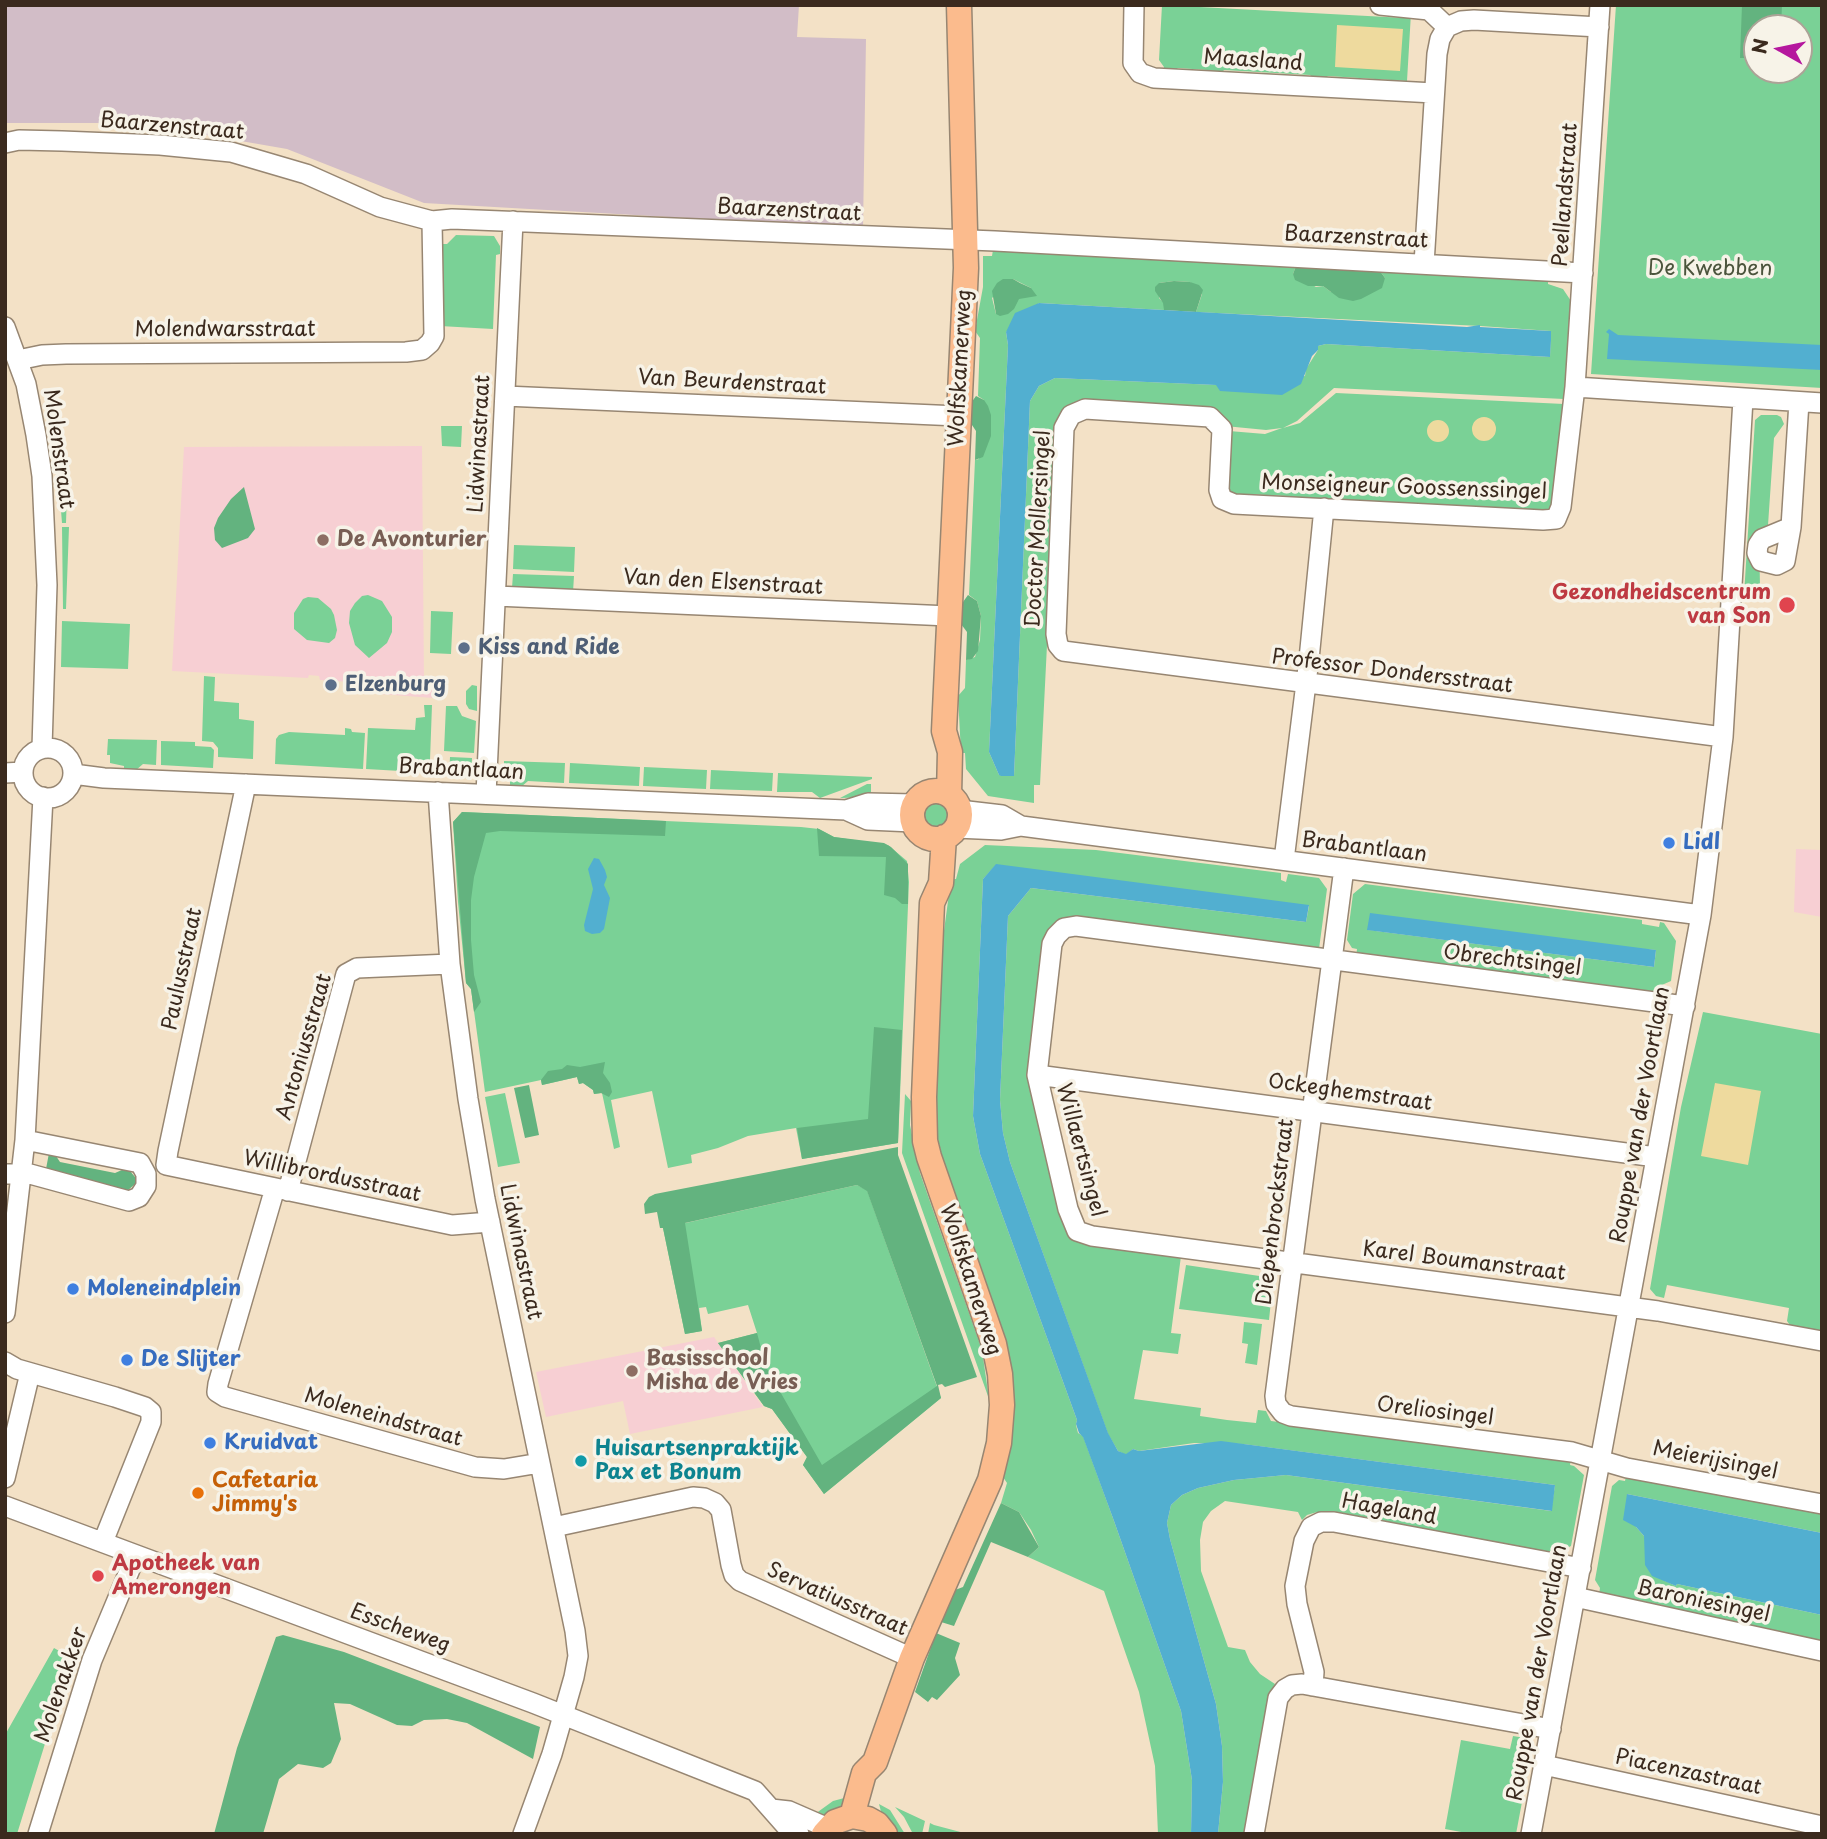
<!DOCTYPE html>
<html>
<head>
<meta charset="utf-8">
<style>
	body { margin:0 }
	#map { position:relative; width:1827px; height:1839px; overflow:hidden; background:#f3e1c6; font-family:"Playpen Sans",sans-serif }
	canvas { display:block }
	.frame { position:absolute; inset:0; border:7px solid #3b2a1e; pointer-events:none }
	.north { position:absolute; left:1743px; top:14px; width:70px; height:70px; box-sizing:border-box; background:#f7f3e8; border:2px solid #aca397; border-radius:50%; rotate:279deg; font-size:19px; font-weight:700; line-height:28px; text-align:center; color:#3b2a1e }
	.north::after { content:''; display:block; margin:auto; width:24px; height:32px; background:#b5179e; clip-path:polygon(50% 0,100% 100%,50% 72%,0 100%) }
</style>
</head>
<body>
<div id="map">
<canvas width="1827" height="1839"></canvas>
<div class="frame"></div>
<div class="north">N</div>
</div>
<script>
const ctx = document.querySelector('canvas').getContext('2d');
ctx.lineJoin = 'round';
function fill(path, color) {
  ctx.fillStyle = color;
  ctx.fill(path, 'evenodd');
}
function poly(rows) {
  const path = new Path2D();
  for (const r of rows) {
    if (r.length === 3) {
      path.moveTo(r[0] + r[2], r[1]);
      path.arc(r[0], r[1], r[2], 0, 2 * Math.PI);
      continue;
    }
    path.moveTo(r[0], r[1]);
    for (let i = 2; i < r.length; i += 2) path.lineTo(r[i], r[i + 1]);
  }
  return path;
}
function stroke(path, color, width, dash) {
  ctx.strokeStyle = color;
  ctx.lineWidth = width;
  ctx.lineCap = dash ? 'butt' : 'round';
  ctx.setLineDash(dash || []);
  ctx.stroke(path);
}
function label(font, color, halo, rows, align = 'center') {
  ctx.font = font + ' "Playpen Sans",sans-serif';
  ctx.lineWidth = 7;
  ctx.setLineDash([]);
  ctx.textBaseline = 'middle';
  ctx.strokeStyle = halo;
  ctx.fillStyle = color;
  for (const [text, x, y, turn = 0] of rows) {
    ctx.save();
    ctx.translate(x, y);
    ctx.rotate((+turn || 0) * Math.PI / 180);
    ctx.textAlign = isNaN(turn) ? turn : align;
    if (halo) ctx.strokeText(text, 0, 0);
    ctx.fillText(text, 0, 0);
    ctx.restore();
  }
}
const built = poly([
	[422,446,424,685,433,686,433,698,380,694,380,684,320,680,319,676,309,675,308,678,172,671,184,447],
	[1796,849,1822,850,1822,917,1794,912],
	[714,1337,763,1407,630,1434,623,1401,546,1417,536,1372]
]);
const industrial = poly([
	[5,5,799,5,797,37,866,39,863,228,424,203,287,149,137,123,5,123]
]);
const green = poly([
	[1162,5,1405,18,1411,13,1407,81,1328,76,1323,80,1314,79,1310,75,1224,70,1220,75,1210,74,1207,70,1178,68,1171,74,1164,73,1164,67,1159,60],
	[1616,5,1822,5,1822,388,1591,374],
	[1757,28,1799,28,1799,70,1757,70],
	[456,235,494,236,500,246,500,254,496,255,493,329,440,326,437,244,447,244],
	[993,250,1296,266,1293,274,1316,287,1323,286,1331,292,1385,278,1380,271,1548,280,1548,284,1563,289,1571,301,1564,399,1334,388,1297,421,1283,428,1300,423,1336,393,1564,404,1563,446,1557,451,1553,492,1557,501,1550,513,1533,510,1480,507,1474,510,1457,506,1359,500,1353,505,1294,502,1287,496,1246,494,1239,499,1228,495,1229,431,1265,434,1282,428,1266,430,1225,426,1075,405,1049,643,1047,645,1040,785,1034,785,1034,803,988,796,966,769,965,753,961,753,958,696,965,688,966,660,975,657,980,640,981,616,977,601,969,595,975,460,979,459,984,400,978,396,980,338,975,331,983,287,983,256,992,256],
	[1013,279,1031,288,996,314,992,298],
	[1174,281,1190,282,1202,294,1196,312,1480,326,1551,331,1550,357,1326,344,1318,346,1318,350,1306,369,1305,376,1221,391,1217,385,1055,378,1039,386,1030,401,1014,776,999,775,989,752,1008,345,1006,332,1039,303,1164,310,1164,303,1159,298,1159,283],
	[1761,415,1777,415,1781,417,1784,424,1774,438,1768,525,1759,530,1760,588,1757,596,1753,600,1744,595,1755,420],
	[441,426,462,426,461,447,442,446],
	[57,460,68,461,66,523,62,523],
	[62,527,69,527,66,609,63,609],
	[514,545,575,547,574,572,513,569],
	[513,574,574,576,573,592,512,588],
	[368,595,382,601,392,617,392,632,387,643,369,658,355,645,349,623,350,611,355,603,362,596],
	[308,597,318,598,331,609,334,615,337,630,335,638,329,643,307,640,294,629,294,613,303,599],
	[431,611,453,612,451,654,430,653],
	[62,621,130,624,128,669,61,667],
	[204,676,215,677,214,701,239,703,239,719,254,721,253,759,218,757,218,748,213,742,202,741],
	[472,685,477,686,477,711,469,709,466,704,466,691],
	[424,705,432,705,430,760,418,772,366,769,368,728,415,730,416,718,425,717],
	[446,706,457,706,462,716,476,721,474,753,444,751],
	[345,728,351,729,352,732,365,733,363,769,275,764,276,739,279,735,289,732,345,735],
	[108,739,157,740,156,765,143,764,135,771,124,770,124,766,110,763,110,755,107,755],
	[161,741,195,742,195,746,211,747,214,750,213,768,161,765],
	[450,757,472,758,471,778,449,777],
	[504,761,565,763,564,783,528,781,521,787,510,787,510,776,504,776],
	[570,763,640,767,639,786,569,783],
	[644,767,707,770,706,789,643,786],
	[711,770,773,773,772,791,710,789],
	[778,773,872,777,872,779,820,798,812,792,777,792],
	[867,784,871,784,871,797,840,798],
	[936,816,13],
	[462,812,801,827,819,829,834,837,888,845,907,861,909,882,898,1143,802,1159,796,1128,748,1136,718,1148,691,1155,692,1163,668,1168,652,1091,611,1100,620,1147,614,1149,602,1093,594,1094,593,1090,583,1083,579,1084,577,1077,542,1085,541,1080,485,1092,471,989,466,983,458,902,453,822],
	[985,845,1096,850,1144,856,1281,873,1281,880,1286,882,1288,874,1319,878,1327,889,1319,949,1069,920,1030,1062,1069,1235,1078,1242,1181,1256,1171,1333,1181,1334,1178,1354,1143,1350,1134,1399,1201,1408,1200,1416,1227,1420,1256,1423,1258,1410,1266,1411,1271,1421,1571,1460,1570,1465,1574,1466,1584,1475,1571,1546,1561,1551,1554,1550,1553,1556,1317,1512,1307,1515,1302,1520,1298,1512,1225,1501,1211,1511,1203,1522,1200,1540,1201,1571,1228,1647,1245,1650,1250,1662,1260,1674,1275,1684,1246,1834,1218,1834,1223,1782,1222,1746,1216,1704,1170,1539,1167,1523,1171,1505,1182,1495,1198,1488,1234,1480,1286,1475,1551,1511,1555,1485,1243,1444,1194,1443,1139,1451,1133,1449,1126,1455,1118,1451,1108,1434,1010,1162,1003,1133,1000,1100,1008,916,1031,888,1306,922,1309,906,996,865,983,879,973,1116,980,1154,1077,1420,1076,1425,1078,1433,1083,1436,1114,1521,1181,1711,1192,1780,1191,1834,1158,1834,1155,1766,1139,1692,1104,1591,1028,1557,1039,1547,1031,1530,1019,1512,1001,1503,1007,1483,1003,1477,1014,1414,1011,1364,1003,1331,946,1173,936,1131,935,1109,943,938,951,879,956,879,960,864],
	[1365,884,1642,920,1642,924,1659,927,1660,922,1664,923,1676,941,1671,981,1655,988,1654,996,1356,957,1357,949,1352,948,1347,940,1353,894],
	[1368,930,1656,950,1654,967],
	[1703,1012,1822,1034,1822,1333,1792,1328,1787,1321,1789,1308,1667,1285,1664,1298,1656,1296,1650,1289,1681,1107],
	[505,1093,520,1163,498,1167,485,1097],
	[905,1094,911,1101,910,1125,920,1173,982,1350,989,1399,902,1153],
	[857,1185,867,1190,941,1398,824,1494,803,1465,807,1457,772,1409,764,1406,718,1343,757,1333,748,1305,708,1314,706,1307,699,1308,702,1331,685,1334,663,1228],
	[1186,1265,1266,1277,1273,1282,1269,1320,1179,1309],
	[1244,1322,1262,1324,1257,1365,1245,1363,1248,1344,1242,1343],
	[1626,1476,1822,1512,1822,1533,1627,1494,1636,1527,1644,1536,1665,1581,1676,1586,1677,1584,1822,1615,1822,1644,1599,1594,1600,1588,1595,1580,1612,1486,1619,1480,1625,1481],
	[54,1648,77,1661,72,1676,66,1676,17,1834,5,1834,5,1735],
	[1513,1736,1525,1738,1533,1743,1516,1834,1472,1834,1445,1829,1461,1740,1510,1749],
	[848,1797,842,1809,822,1817,815,1814,833,1801],
	[879,1804,890,1810,905,1834,891,1834,883,1819],
	[895,1807,925,1821,922,1834,913,1834,904,1817],
	[930,1823,934,1825,968,1834,928,1834]
]);
const forest = poly([
	[1742,5,1782,5,1781,28,1757,28,1757,58,1740,58],
	[1296,266,1380,271,1385,278,1382,288,1361,299,1353,301,1339,298,1323,286,1308,286,1295,280,1293,274],
	[1003,279,1013,279,1020,283,1031,288,1037,296,1019,299,1014,309,1008,314,1000,316,996,314,992,291,997,283],
	[1174,281,1190,282,1199,285,1203,290,1196,312,1164,310,1163,303,1155,291,1155,287,1159,283],
	[976,396,984,400,988,406,991,415,991,436,983,457,975,460,976,431,970,422,971,403],
	[244,487,255,529,248,538,222,548,215,540,214,528,218,518,231,499],
	[968,595,977,601,981,616,978,651,972,659,966,660,967,632,961,624,963,602],
	[462,812,666,821,665,836,500,831,486,833,474,877,471,900,471,940,474,975,481,1002,474,1012,471,989,466,983,453,822],
	[817,828,834,837,884,843,891,847,908,864,908,904,902,904,895,898,884,895,886,857,819,856],
	[874,1027,902,1030,898,1143,802,1159,797,1128,868,1119],
	[605,1062,603,1073,610,1083,612,1092,609,1097,601,1093,594,1094,593,1090,583,1083,579,1084,577,1077,542,1085,541,1080,548,1071,562,1069,567,1065,580,1067],
	[529,1085,539,1135,525,1138,514,1088],
	[898,1147,898,1155,977,1377,945,1387,942,1384,938,1385,941,1398,824,1494,803,1465,807,1457,772,1409,764,1406,718,1343,757,1333,766,1367,822,1465,937,1386,867,1191,857,1185,685,1223,702,1331,685,1334,663,1228,660,1228,657,1212,645,1214,644,1204,649,1197,655,1194],
	[49,1153,54,1153,60,1162,115,1173,122,1170,130,1171,135,1177,135,1184,126,1192,46,1169],
	[1001,1503,1019,1512,1039,1547,1028,1557,991,1542,954,1626,941,1622,955,1590,963,1587],
	[936,1633,960,1643,955,1658,960,1675,937,1700,932,1697,928,1702,915,1692],
	[283,1635,344,1652,540,1727,533,1759,467,1723,447,1719,424,1720,412,1726,397,1725,350,1704,334,1703,341,1739,331,1763,323,1768,298,1764,279,1779,263,1834,214,1834,237,1748,276,1637]
]);
const sand = poly([
	[1337,25,1403,29,1400,71,1335,67],
	[1484,429,12],
	[1438,431,11],
	[1715,1083,1761,1091,1748,1165,1701,1156]
]);
const water = poly([
	[1039,303,1467,327,1480,325,1480,327,1551,331,1551,340,1550,357,1326,344,1318,346,1318,350,1312,356,1301,384,1282,395,1220,391,1216,385,1055,378,1039,386,1030,401,1014,776,1001,776,999,775,989,752,1008,345,1006,332,1015,313],
	[1609,329,1618,335,1822,345,1822,370,1607,359,1609,334,1606,332],
	[594,858,599,859,605,870,607,877,604,885,610,898,604,929,600,933,592,934,585,931,584,925,593,889,588,869],
	[996,864,1309,905,1306,922,1031,888,1008,916,1000,1100,1003,1133,1010,1162,1108,1433,1118,1451,1126,1454,1133,1449,1139,1451,1221,1441,1555,1485,1552,1511,1286,1475,1234,1480,1198,1488,1182,1495,1171,1505,1167,1523,1170,1539,1216,1704,1222,1746,1223,1782,1218,1834,1191,1834,1192,1780,1181,1711,1114,1521,1083,1437,1079,1433,1076,1424,1077,1420,980,1154,973,1116,983,879],
	[1370,913,1656,950,1654,967,1367,930],
	[1627,1494,1822,1533,1822,1615,1677,1584,1676,1586,1652,1576,1645,1565,1644,1536,1636,1527,1623,1520]
]);
const minor = poly([
	[1134,5,1133,63,1140,73,1154,78,1434,93],
	[1380,5,1429,10,1447,27],
	[5,143,19,140,62,141,160,145,231,152,306,174,380,207,432,221,452,219,995,241,1583,273],
	[1424,264,1437,54,1440,39,1447,27,1461,21,1474,20,1599,27],
	[5,327,26,384,36,435,42,476,47,585,42,748],
	[18,360,42,355,66,354,406,352,422,350,430,343,434,336,432,221],
	[1575,387,1600,5],
	[505,396,958,416],
	[1791,527,1785,561,1777,565,1761,561,1757,553,1758,545,1762,539,1791,527,1799,402],
	[496,596,949,616],
	[1723,737,1063,651,1058,645,1056,634,1064,428,1071,415,1085,409,1210,417,1222,429,1219,490,1222,499,1234,504,1543,520,1556,519,1561,507,1575,387,1822,403],
	[48,773,25],
	[5,773,23,772],
	[73,774,104,778,846,810,868,820,913,822],
	[246,784,168,1151,166,1165,452,1225,490,1222],
	[438,792,450,964,468,1099,485,1199,575,1631,578,1656,574,1677,552,1754,523,1834],
	[486,794,513,221],
	[846,810,868,803,914,804],
	[959,810,1002,815,1021,826],
	[956,828,1001,830,1021,826,1701,915],
	[1284,860,1309,659,1324,508],
	[1344,868,1275,1396,1276,1404,1283,1413,1291,1416,1572,1452,1627,1468,1822,1504],
	[1685,1006,1076,926,1064,928,1056,936,1052,944,1037,1075,1068,1209,1077,1231,1092,1236,1658,1311,1822,1341],
	[1037,1075,1656,1157],
	[5,1174,30,1174,129,1201,139,1197,146,1186,146,1174,140,1163,25,1140],
	[275,1188,218,1384,217,1392,225,1397,475,1467,504,1469,540,1463],
	[288,1191,346,974,357,968,450,964],
	[5,1313,25,1140,43,797],
	[5,1362,17,1369,115,1397,145,1407,151,1412,151,1422,103,1542],
	[5,1478,30,1373],
	[5,1506,533,1703,755,1791,785,1825,799,1834],
	[554,1527,693,1497,704,1498,715,1503,721,1510,731,1565,734,1575,740,1581,912,1658],
	[1575,1597,1822,1651],
	[1313,1686,1314,1672,1297,1604,1295,1586,1304,1541,1311,1527,1321,1522,1334,1522,1581,1568],
	[1544,1765,1822,1826],
	[771,1809,789,1811,828,1828],
	[38,1834,92,1660,136,1555],
	[1254,1834,1278,1698,1285,1689,1292,1685,1302,1684,1551,1729],
	[1531,1834,1701,915,1723,737,1743,399]
]);
const major = poly([
	[936,815,24],
	[949,795,950,752,944,731,966,268,959,5],
	[852,1816,864,1773,875,1762,912,1658,990,1480,999,1443,1002,1405,1000,1374,994,1344,929,1157,925,1141,924,1097,932,903,941,883,944,837],
	[824,1834,835,1822,852,1816,868,1819,877,1824,885,1834]
]);
const markers = [
	[323,540,7,"#8d6e63"],
	[1787,605,9,"#e0444e"],
	[464,648,7,"#5c6f8a"],
	[331,685,7,"#5c6f8a"],
	[1669,843,7,"#3f7fe0"],
	[73,1289,7,"#3f7fe0"],
	[127,1360,7,"#3f7fe0"],
	[632,1371,7,"#8d6e63"],
	[210,1443,7,"#3f7fe0"],
	[581,1461,7,"#0f9aa8"],
	[198,1493,7,"#e8710a"],
	[98,1576,7,"#e0444e"]
];
const streetNames = [
	["Maasland",1253,61,4],
	["Baarzenstraat",172,127,5],
	["Peellandstraat",1566,195,-86],
	["Baarzenstraat",789,211,3],
	["Baarzenstraat",1356,238,3],
	["Molendwarsstraat",225,330],
	["Wolfskamerweg",961,368,-87],
	["Van Beurdenstraat",732,383,3],
	["Lidwinastraat",480,444,-87],
	["Molenstraat",58,449,82],
	["Monseigneur Goossenssingel",1404,488,2],
	["Doctor Mollersingel",1039,529,-87],
	["Van den Elsenstraat",723,583,3],
	["Professor Dondersstraat",1392,672,7],
	["Brabantlaan",461,770,3],
	["Brabantlaan",1364,848,7],
	["Obrechtsingel",1512,961,7],
	["Paulusstraat",183,969,-78],
	["Antoniusstraat",305,1047,-74],
	["Ockeghemstraat",1350,1093,8],
	["Rouppe van der Voortlaan",1641,1115,-80],
	["Willaertsingel",1080,1150,75],
	["Willibrordusstraat",332,1177,12],
	["Diepenbrockstraat",1276,1212,-83],
	["Lidwinastraat",520,1252,78],
	["Karel Boumanstraat",1464,1262,7],
	["Wolfskamerweg",970,1280,72],
	["Oreliosingel",1435,1412,7],
	["Moleneindstraat",383,1418,16],
	["Meierijsingel",1715,1461,11],
	["Hageland",1389,1510,10],
	["Servatiusstraat",837,1600,24],
	["Baroniesingel",1703,1602,12],
	["Esscheweg",400,1629,20],
	["Rouppe van der Voortlaan",1538,1673,-80],
	["Molenakker",62,1685,-71],
	["Piacenzastraat",1688,1773,12]
];
const parkNames = [
	["De Kwebben",1710,269]
];
const educationNames = [
	["De Avonturier",337,540],
	["Basisschool",646,1359],
	["Misha de Vries",646,1383]
];
const healthNames = [
	["Gezondheidscentrum",1771,593],
	["van Son",1771,617],
	["Apotheek van",112,1564,"left"],
	["Amerongen",112,1588,"left"]
];
const serviceNames = [
	["Kiss and Ride",478,648],
	["Elzenburg",345,685]
];
const shopNames = [
	["Lidl",1683,843],
	["Moleneindplein",87,1289],
	["De Slijter",141,1360],
	["Kruidvat",224,1443]
];
const cultureNames = [
	["Huisartsenpraktijk",595,1449],
	["Pax et Bonum",595,1473]
];
const foodNames = [
	["Cafetaria",212,1481],
	["Jimmy's",212,1505]
];
fill(built, '#f7cfd3');
fill(industrial, '#d2bdc7');
fill(green, '#7ad196');
fill(forest, '#63b37f');
fill(sand, '#eeda9e');
fill(water, '#52afd0');
stroke(minor, '#978672', 22);
stroke(major, '#978672', 27);
stroke(minor, '#fff', 19);
stroke(major, '#fbbb8d', 24);
for (const [x, y, r, color] of markers) {
  const dot = new Path2D();
  dot.arc(x, y, r, 0, 2 * Math.PI);
  ctx.fillStyle = color;
  ctx.fill(dot);
  stroke(dot, '#f7f3e8', 2.5);
}
label('21px', '#3b2a1e', '#f7f3e8', streetNames);
label('21px', '#4b543c', '#f7f3e8', parkNames);
label('bold 21px', '#785e54', '#f7f3e8', educationNames, 'left');
label('bold 21px', '#be3a42', '#f7f3e8', healthNames, 'right');
label('bold 21px', '#4e5e75', '#f7f3e8', serviceNames, 'left');
label('bold 21px', '#366cbe', '#f7f3e8', shopNames, 'left');
label('bold 21px', '#0d838f', '#f7f3e8', cultureNames, 'left');
label('bold 21px', '#c56008', '#f7f3e8', foodNames, 'left');
</script>
</body>
</html>
